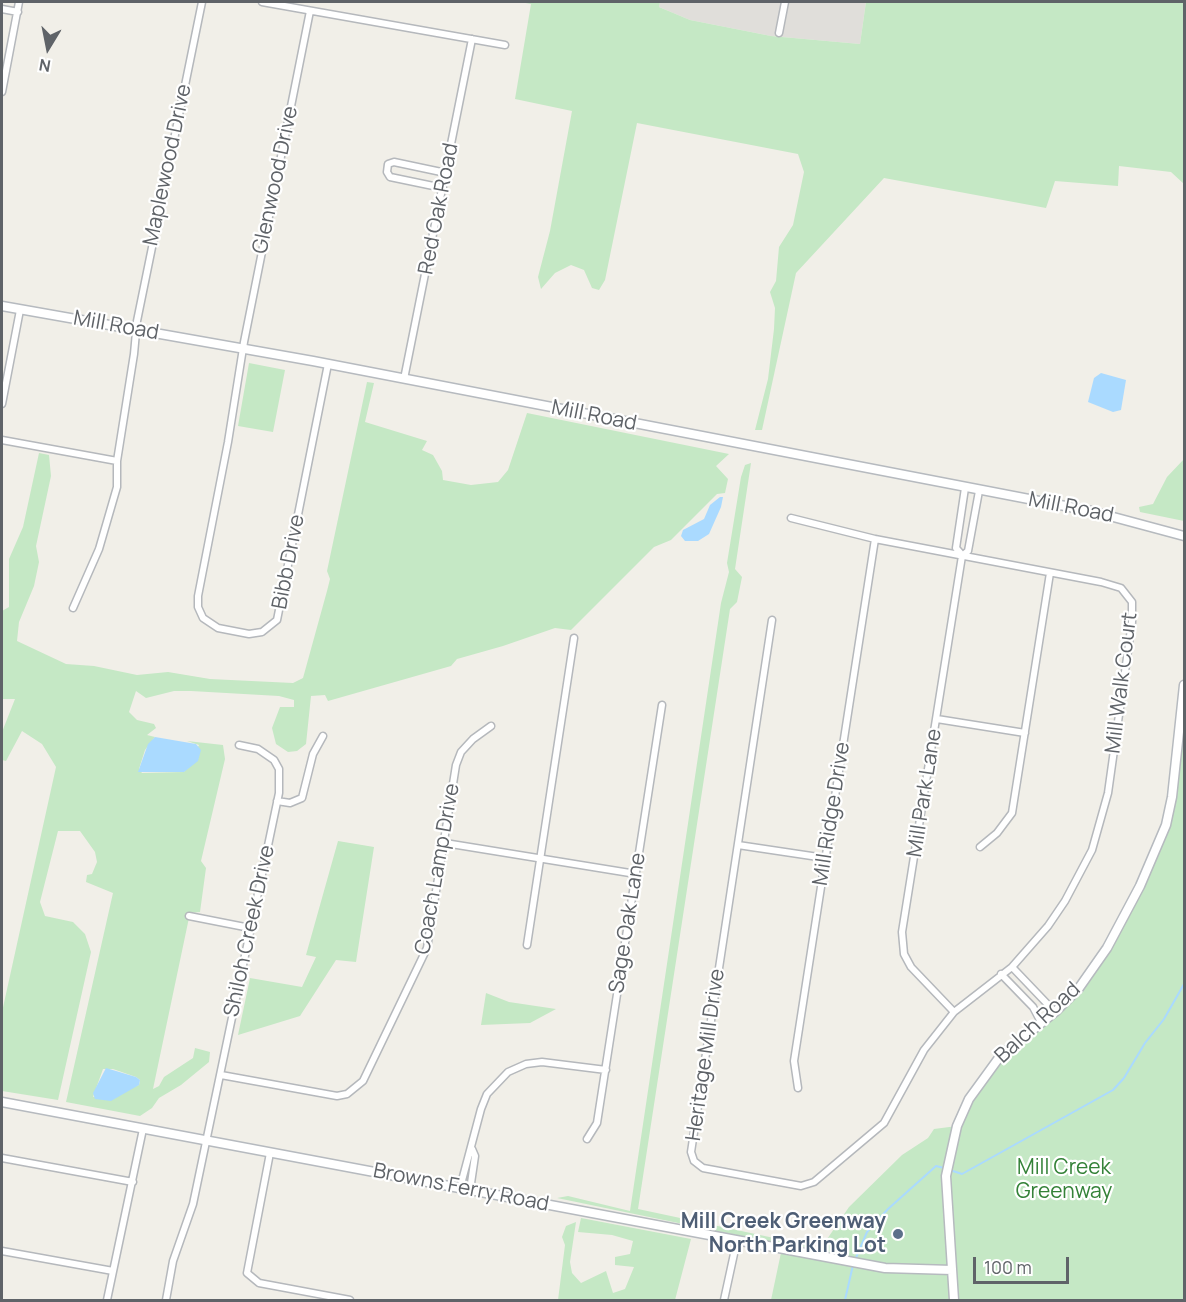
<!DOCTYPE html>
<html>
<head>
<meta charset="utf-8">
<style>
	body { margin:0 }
	#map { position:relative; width:1186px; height:1302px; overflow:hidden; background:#f1efe8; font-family:Manrope,sans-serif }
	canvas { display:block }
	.frame { position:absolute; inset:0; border:3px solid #5f6368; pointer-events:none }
	.north { position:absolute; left:18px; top:18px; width:60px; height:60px; -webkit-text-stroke:4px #fff; paint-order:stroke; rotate:190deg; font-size:16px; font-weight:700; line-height:24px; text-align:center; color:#5f6368 }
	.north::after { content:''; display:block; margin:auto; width:21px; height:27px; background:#5f6368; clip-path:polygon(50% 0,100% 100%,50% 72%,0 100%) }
	.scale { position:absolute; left:973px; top:1257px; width:96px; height:27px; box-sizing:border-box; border:3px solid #5f6368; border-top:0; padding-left:8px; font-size:18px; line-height:21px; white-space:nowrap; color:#5f6368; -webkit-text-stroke:4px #fff; paint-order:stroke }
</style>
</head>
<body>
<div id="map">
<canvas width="1186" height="1302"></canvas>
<div class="frame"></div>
<div class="north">N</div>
<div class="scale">100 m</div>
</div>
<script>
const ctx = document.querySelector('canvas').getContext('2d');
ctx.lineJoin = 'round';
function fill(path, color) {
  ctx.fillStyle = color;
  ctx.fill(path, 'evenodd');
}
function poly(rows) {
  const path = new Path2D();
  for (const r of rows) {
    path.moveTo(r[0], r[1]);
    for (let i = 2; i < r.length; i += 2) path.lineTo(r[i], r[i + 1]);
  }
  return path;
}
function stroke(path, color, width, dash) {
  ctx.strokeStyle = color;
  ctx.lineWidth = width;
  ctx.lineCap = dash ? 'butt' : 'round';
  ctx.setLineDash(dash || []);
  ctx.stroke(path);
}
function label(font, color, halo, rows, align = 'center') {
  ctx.font = font + ' Manrope,sans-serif';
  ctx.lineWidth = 4.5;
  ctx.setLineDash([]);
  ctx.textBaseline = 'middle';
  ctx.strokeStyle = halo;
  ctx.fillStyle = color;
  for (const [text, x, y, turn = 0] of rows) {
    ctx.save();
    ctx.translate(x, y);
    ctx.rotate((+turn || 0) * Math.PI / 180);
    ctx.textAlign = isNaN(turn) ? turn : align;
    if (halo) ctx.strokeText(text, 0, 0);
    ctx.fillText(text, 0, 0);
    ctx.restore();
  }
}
const industrial = poly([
	[660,2,866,2,860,44,771,36,690,20,659,7]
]);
const green = poly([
	[520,2,660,2,659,7,690,20,771,36,860,44,866,2,1184,2,1184,184,1171,172,1119,166,1118,186,1055,181,1046,208,884,178,796,273,762,430,755,430,768,379,774,329,775,308,770,292,776,281,779,247,793,225,804,172,798,154,637,123,605,280,599,290,592,288,584,270,571,265,555,273,541,289,538,277,550,231,572,111,515,99,531,4],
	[249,363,285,370,273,432,238,426],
	[367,382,374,383,365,422,427,441,422,450,433,455,442,471,443,480,471,485,498,482,508,470,527,413,729,454,716,466,728,479,725,493,717,494,671,540,654,547,571,630,555,628,503,646,457,659,451,666,328,701,325,695,311,696,306,744,297,751,288,752,276,744,272,728,280,707,294,707,294,700,279,696,191,691,174,691,146,698,136,691,129,712,137,720,154,724,156,728,147,735,155,737,145,750,139,769,142,773,184,772,199,745,187,741,223,745,225,759,201,861,206,868,200,912,190,913,153,1089,159,1086,164,1077,193,1058,195,1048,210,1052,209,1062,181,1085,159,1098,152,1108,140,1116,66,1102,113,893,86,882,87,875,92,874,97,862,95,852,80,831,58,831,40,902,45,916,73,922,85,934,91,952,58,1100,2,1091,2,1012,56,767,42,744,22,731,6,761,2,760,2,732,15,699,2,699,2,611,9,607,9,559,23,527,39,453,49,455,51,476,36,546,39,562,34,586,19,622,17,641,66,664,94,666,137,675,168,672,210,679,293,683,303,678,327,591,330,579,327,571],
	[103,1069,113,1069,136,1077,140,1080,139,1085,93,1097],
	[1184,459,1184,521,1140,512,1139,507,1153,504,1167,477],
	[751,463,735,569,742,577,737,602,730,609,638,1209,821,1248,849,1207,902,1155,928,1138,934,1129,957,1126,1001,1055,1055,1012,1107,948,1166,825,1184,685,1184,1300,771,1300,782,1248,819,1252,557,1198,568,1196,630,1211,721,603,729,572,727,563,741,477,745,465],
	[338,841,374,847,356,962,336,960,300,1016,238,1035,250,978,302,987,316,957,306,955],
	[486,993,509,1002,556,1009,530,1023,481,1025],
	[581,1218,691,1239,675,1300,558,1300,565,1245,562,1237,566,1226,576,1222,570,1262,572,1273,581,1283,606,1271,613,1293,625,1289,634,1267,615,1265,615,1257,630,1254,633,1241,612,1235,578,1232]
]);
const water = poly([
	[1101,373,1126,380,1121,410,1113,412,1088,402,1094,378],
	[720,497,723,497,721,507,709,534,698,541,685,541,681,536,683,530,704,519,710,505],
	[155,737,196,744,201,750,198,761,184,772,138,772,148,744],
	[106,1068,136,1077,140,1080,139,1085,111,1101,95,1099,93,1093]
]);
const stream = poly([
	[950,1170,962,1174,1113,1090,1124,1078,1145,1043,1164,1019,1184,984],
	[855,1260,867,1232,888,1209,936,1166,944,1168],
	[845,1300,853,1265]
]);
const street = poly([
	[262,2,505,45],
	[2,9,18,12],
	[310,11,244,342,228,442,198,596,198,607,203,618,218,628,249,634,262,632,277,620,328,364],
	[779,33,785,2],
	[2,92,19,2],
	[443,188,390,177,387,172,388,164,394,162,446,173],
	[404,379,472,39],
	[2,404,20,310],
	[2,440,117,461],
	[962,555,956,548,965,488],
	[73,608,99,549,117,487,117,461,134,354,137,321,202,2],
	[772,620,691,1152,694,1161,703,1168,801,1186,814,1182,884,1123,924,1050,954,1012,1012,967,1048,926,1065,901,1092,850,1108,793,1132,622,1132,602,1121,588,1101,582,875,539,791,518],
	[937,719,1025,733],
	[277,801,290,803,302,798,313,754,323,736],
	[445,843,636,874],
	[738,845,825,858],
	[980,847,997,833,1012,813,1050,573],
	[189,916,250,928],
	[527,945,574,638],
	[1012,967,1055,1012],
	[1001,974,1033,1007,1041,1022],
	[954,1012,911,967,904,954,902,932,962,556,968,551,979,491],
	[221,1075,337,1096,347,1094,363,1081,427,948,456,765,461,752,473,739,491,726],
	[798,1088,794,1061,875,539],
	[587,1139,597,1123,662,705],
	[270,1153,247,1273,259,1283,350,1300],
	[2,1158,133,1182],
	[460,1188,481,1109,487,1094,508,1072,526,1064,542,1062,606,1070],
	[470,1190,475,1156,472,1149],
	[2,1251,113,1271],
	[107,1300,143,1129],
	[166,1300,173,1261,193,1204,279,793,279,769,274,760,258,749,239,745],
	[724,1300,737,1240]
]);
const secondary = poly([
	[2,306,313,361,1091,511,1184,536],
	[2,1102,885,1268,952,1270],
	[954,1300,946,1176,957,1126,969,1099,1001,1055,1055,1012,1079,988,1107,948,1140,886,1166,825,1172,797,1184,685]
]);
const markers = [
	[898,1234,6,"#5c6f8a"]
];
const streetNames = [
	["Maplewood Drive",168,165,-78],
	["Glenwood Drive",276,180,-78],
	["Red Oak Road",439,209,-79],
	["Mill Road",116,326,10],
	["Mill Road",594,416,11],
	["Mill Road",1071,508,11],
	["Bibb Drive",289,562,-79],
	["Mill Walk Court",1122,683,-83],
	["Mill Park Lane",925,793,-81],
	["Mill Ridge Drive",832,814,-81],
	["Coach Lamp Drive",438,869,-80],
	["Sage Oak Lane",628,923,-81],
	["Shiloh Creek Drive",250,931,-78],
	["Balch Road",1038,1023,-43],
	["Heritage Mill Drive",706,1055,-82],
	["Browns Ferry Road",461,1188,11]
];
const parkNames = [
	["Mill Creek",1064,1168],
	["Greenway",1064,1192]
];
const serviceNames = [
	["Mill Creek Greenway",886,1222],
	["North Parking Lot",886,1246]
];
fill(industrial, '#e0deda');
fill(green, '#c5e8c5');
fill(water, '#aadaff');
stroke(stream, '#aadaff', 2);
stroke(street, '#b5b8bc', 9);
stroke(secondary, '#b6babf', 11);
stroke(street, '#fff', 6);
stroke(secondary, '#fff', 8);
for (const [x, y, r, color] of markers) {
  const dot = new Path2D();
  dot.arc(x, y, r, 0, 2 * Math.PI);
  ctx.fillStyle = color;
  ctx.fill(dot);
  stroke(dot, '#fff', 2);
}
label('21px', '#5f6368', '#fff', streetNames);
label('21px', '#348238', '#fff', parkNames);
label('bold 21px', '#4e5e75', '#fff', serviceNames, 'right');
</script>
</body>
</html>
